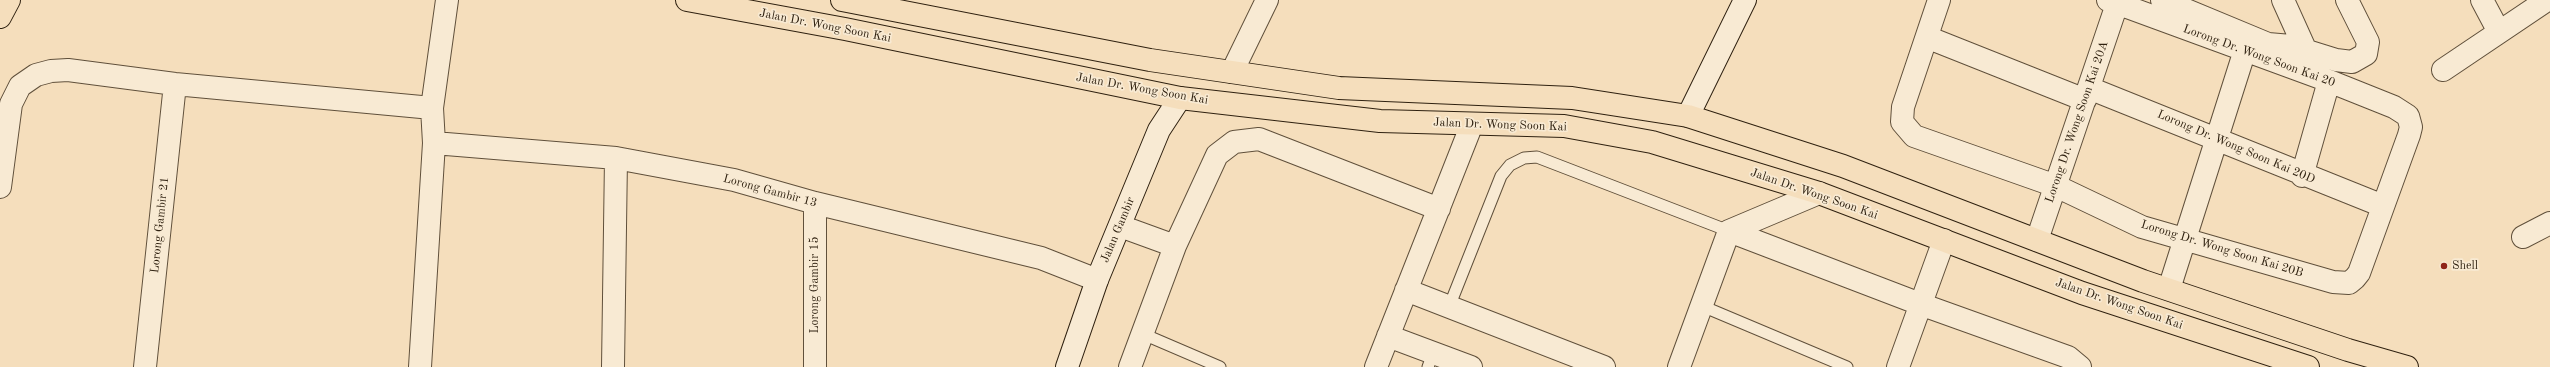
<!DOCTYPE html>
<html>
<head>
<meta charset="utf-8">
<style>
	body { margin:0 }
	canvas { display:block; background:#f5debc }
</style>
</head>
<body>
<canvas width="2550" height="367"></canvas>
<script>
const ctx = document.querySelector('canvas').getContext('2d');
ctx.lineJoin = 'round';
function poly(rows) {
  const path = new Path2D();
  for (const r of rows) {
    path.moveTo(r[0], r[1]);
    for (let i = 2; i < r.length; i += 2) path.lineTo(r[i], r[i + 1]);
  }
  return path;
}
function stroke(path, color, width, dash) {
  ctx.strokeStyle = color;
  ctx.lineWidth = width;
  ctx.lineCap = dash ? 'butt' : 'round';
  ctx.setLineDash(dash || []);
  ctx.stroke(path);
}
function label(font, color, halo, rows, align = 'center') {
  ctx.font = font + ' "Old Standard TT",serif';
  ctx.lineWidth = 3.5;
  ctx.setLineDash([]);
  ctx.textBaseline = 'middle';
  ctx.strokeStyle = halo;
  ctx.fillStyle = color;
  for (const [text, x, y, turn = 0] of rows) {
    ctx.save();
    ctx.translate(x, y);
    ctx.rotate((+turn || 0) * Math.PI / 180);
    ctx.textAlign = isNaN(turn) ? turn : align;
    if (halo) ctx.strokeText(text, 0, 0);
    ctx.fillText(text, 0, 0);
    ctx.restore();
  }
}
const lane = poly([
	[1702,306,1847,367],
	[1449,307,1501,176,1510,165,1524,158,1537,157,1729,231],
	[1143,334,1220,367],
	[1428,367,1433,353]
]);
const street = poly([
	[1939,0,1903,107,1902,122,1914,136,2056,186,2142,227,2333,282,2349,283,2355,278,2359,273,2409,135,2411,127,2408,116,2394,107,2329,81,2108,0],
	[2162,0,2268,44,2291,46,2336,60,2352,62,2366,54,2368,42,2347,0],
	[2283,0,2306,51],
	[2482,0,2499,32],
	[1929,38,2085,100],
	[2443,70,2547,0],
	[1232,72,1267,0],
	[2089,88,2383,206],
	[434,143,616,158,734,180,815,203,1041,258,1097,280],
	[2302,176,2329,81],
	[0,187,11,104,20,86,36,75,51,71,68,70,175,84,432,108],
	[1120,226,1175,246],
	[1729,231,1920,304,2068,357,2080,367],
	[2523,237,2550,223],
	[2037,240,2117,4],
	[2169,289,2245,50],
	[1406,290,1604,367],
	[1388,336,1471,367],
	[145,367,175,84],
	[420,367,434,143,432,108,447,0],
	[613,367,616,158],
	[815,367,815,203],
	[1130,367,1175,246,1217,155,1234,142,1259,139,1439,209],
	[1376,367,1472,124],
	[1679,367,1729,231,1819,193],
	[1898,367,1944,240]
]);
const secondary = poly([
	[1688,116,1745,0],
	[1067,367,1097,280,1159,130,1180,98]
]);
const primary = poly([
	[687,0,845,29,1180,98,1380,121,1564,126,1652,142,1819,193,2082,293,2308,367],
	[842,0,1150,60,1339,88,1572,98,1688,116,1843,166,2143,281,2348,350,2407,367],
	[0,17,9,0]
]);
const markers = [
	[2444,266,4,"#8f2418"]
];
const streetNames = [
	["Jalan Dr. Wong Soon Kai",825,26,11],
	["Lorong Dr. Wong Soon Kai 20",2259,56,20],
	["Jalan Dr. Wong Soon Kai",1142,89,10],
	["Lorong Dr. Wong Soon Kai 20A",2077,122,-71],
	["Jalan Dr. Wong Soon Kai",1500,125,2],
	["Lorong Dr. Wong Soon Kai 20D",2236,147,23],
	["Lorong Gambir 13",770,191,15],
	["Jalan Dr. Wong Soon Kai",1814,194,19],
	["Lorong Gambir 21",160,225,-84],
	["Jalan Gambir",1118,230,-67],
	["Lorong Dr. Wong Soon Kai 20B",2222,249,17],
	["Lorong Gambir 15",815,285,-90],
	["Jalan Dr. Wong Soon Kai",2119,304,19]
];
const poiNames = [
	["Shell",2452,266]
];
stroke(lane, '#60503b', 13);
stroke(street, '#60503b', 24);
stroke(secondary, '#2f2110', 24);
stroke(primary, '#2f2110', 24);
stroke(lane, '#f8ead3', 11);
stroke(street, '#f8ead3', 22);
stroke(secondary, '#f8ead3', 22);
stroke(primary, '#f5debc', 22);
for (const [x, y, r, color] of markers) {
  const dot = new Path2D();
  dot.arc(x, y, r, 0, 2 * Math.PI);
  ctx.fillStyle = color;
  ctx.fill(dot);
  stroke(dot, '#f8ead3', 1.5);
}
label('12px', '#2f2110', '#f8ead3', streetNames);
label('12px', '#2f2110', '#f8ead3', poiNames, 'left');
</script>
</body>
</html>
